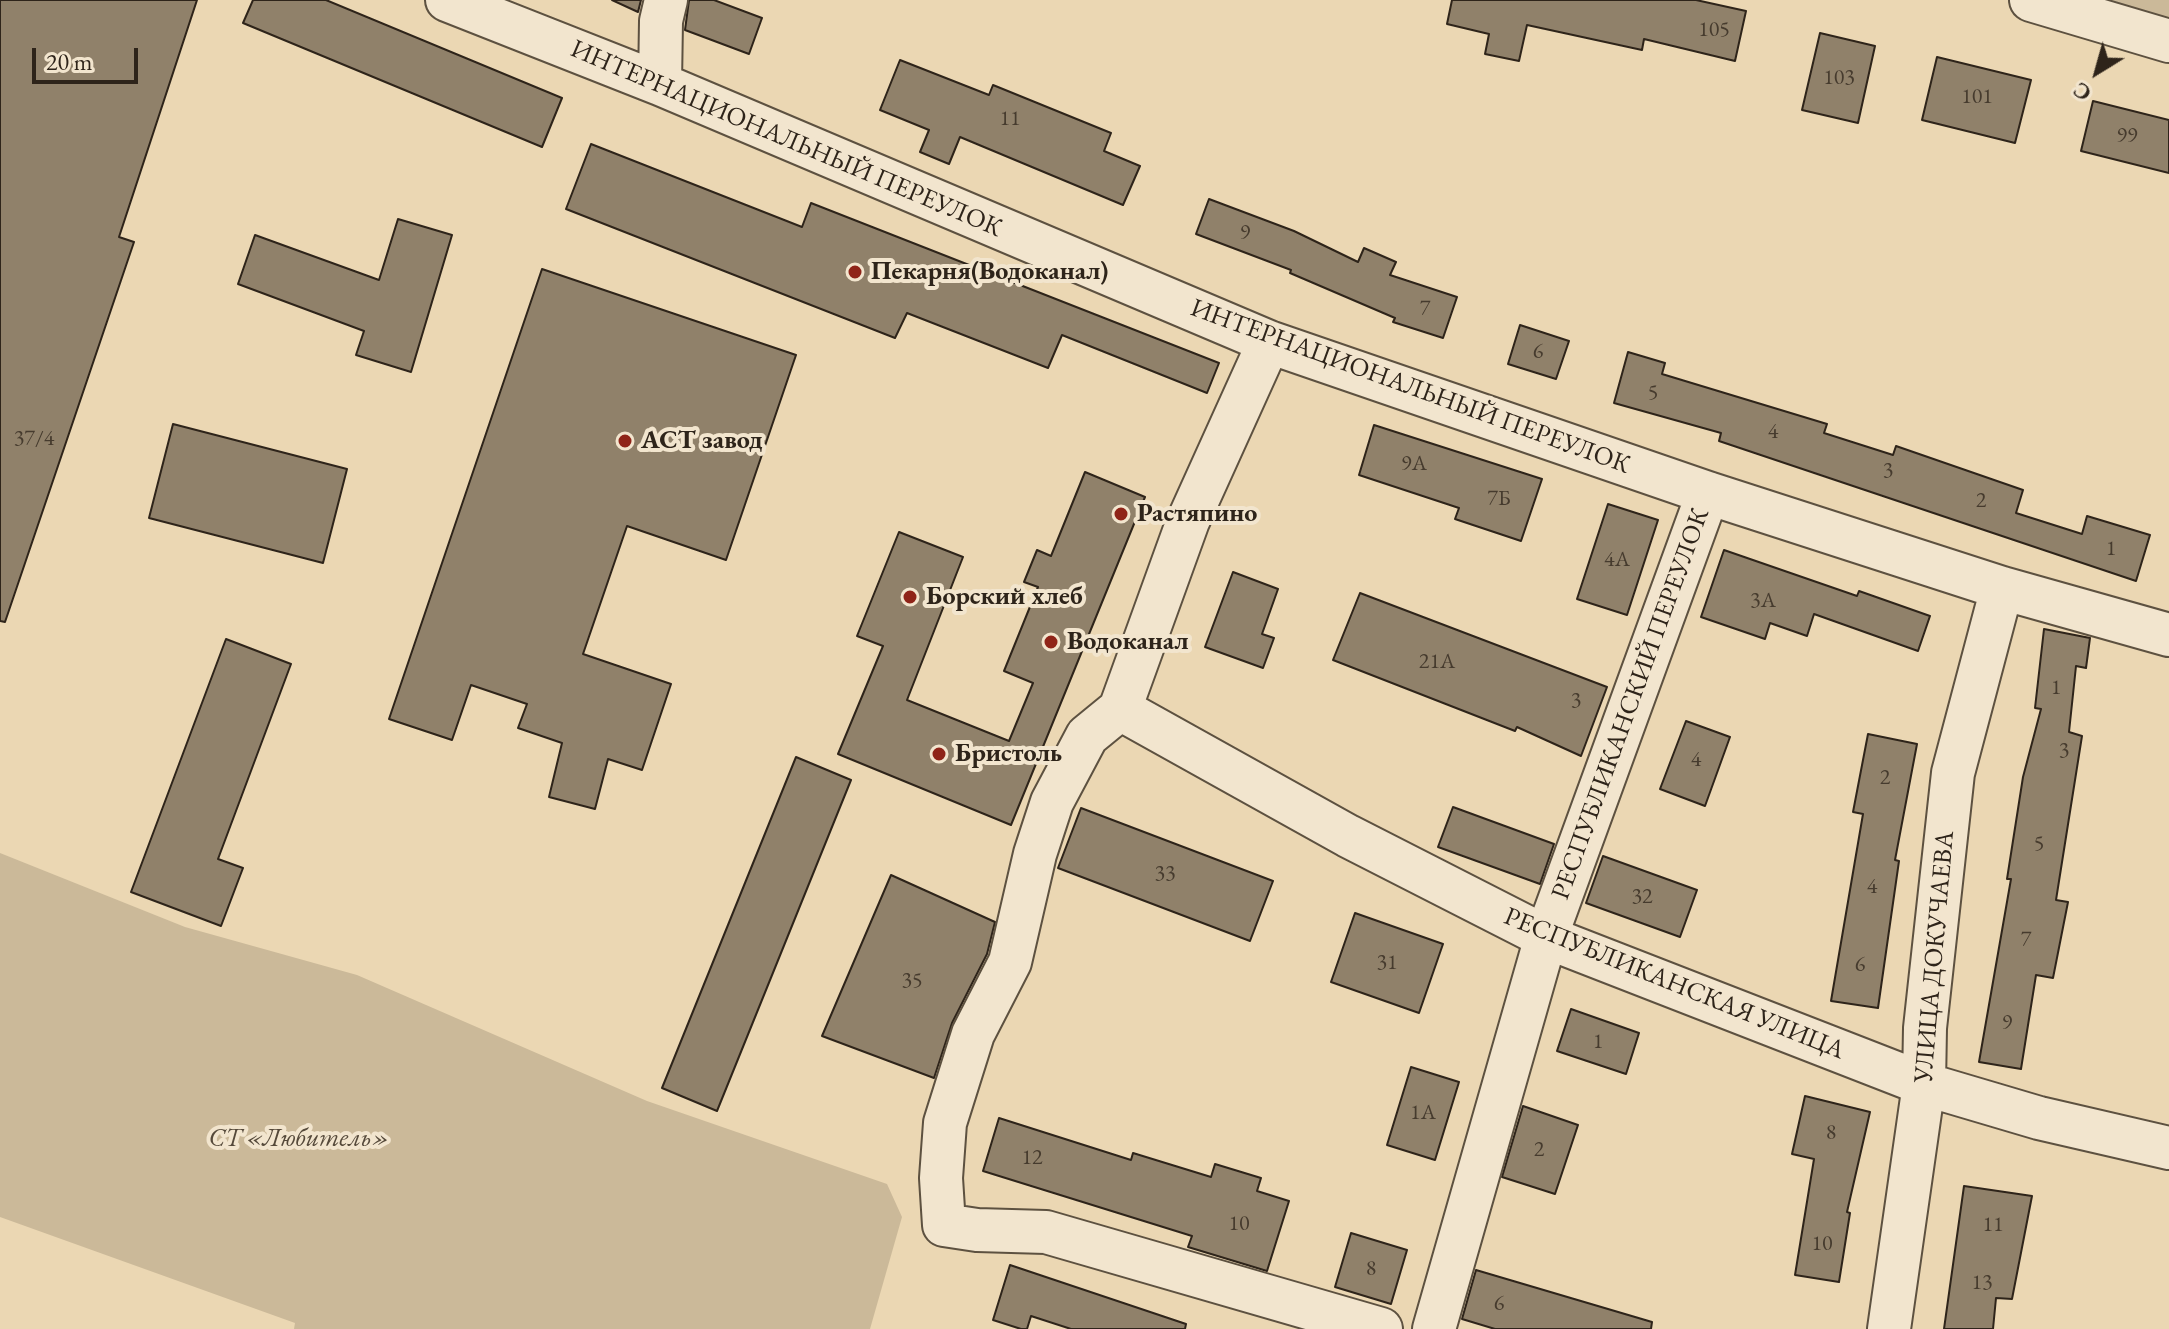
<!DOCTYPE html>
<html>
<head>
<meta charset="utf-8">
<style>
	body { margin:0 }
	#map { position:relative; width:2169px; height:1329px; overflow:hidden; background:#ebd7b3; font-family:"EB Garamond",serif }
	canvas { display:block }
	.north { position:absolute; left:2057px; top:32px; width:80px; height:80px; -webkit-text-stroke:6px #f2e5ce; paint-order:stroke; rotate:217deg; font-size:22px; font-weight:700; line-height:32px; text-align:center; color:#2e241a }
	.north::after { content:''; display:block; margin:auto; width:28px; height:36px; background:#2e241a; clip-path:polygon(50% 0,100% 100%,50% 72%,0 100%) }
	.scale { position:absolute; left:32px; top:48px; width:106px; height:36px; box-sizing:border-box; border:4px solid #2e241a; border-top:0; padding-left:10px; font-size:24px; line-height:28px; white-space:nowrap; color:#2e241a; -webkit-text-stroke:6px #f2e5ce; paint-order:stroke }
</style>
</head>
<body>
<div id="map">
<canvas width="2169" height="1329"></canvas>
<div class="north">С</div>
<div class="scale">20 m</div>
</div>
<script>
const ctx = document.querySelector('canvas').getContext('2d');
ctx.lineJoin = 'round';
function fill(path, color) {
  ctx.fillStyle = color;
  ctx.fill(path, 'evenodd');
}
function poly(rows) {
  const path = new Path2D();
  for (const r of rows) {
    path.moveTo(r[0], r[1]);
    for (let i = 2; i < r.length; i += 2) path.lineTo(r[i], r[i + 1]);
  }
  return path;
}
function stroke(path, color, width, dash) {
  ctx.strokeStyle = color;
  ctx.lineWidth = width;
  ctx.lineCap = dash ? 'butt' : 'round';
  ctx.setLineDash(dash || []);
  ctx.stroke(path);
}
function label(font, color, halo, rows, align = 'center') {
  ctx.font = font + ' "EB Garamond",serif';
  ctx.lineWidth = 8;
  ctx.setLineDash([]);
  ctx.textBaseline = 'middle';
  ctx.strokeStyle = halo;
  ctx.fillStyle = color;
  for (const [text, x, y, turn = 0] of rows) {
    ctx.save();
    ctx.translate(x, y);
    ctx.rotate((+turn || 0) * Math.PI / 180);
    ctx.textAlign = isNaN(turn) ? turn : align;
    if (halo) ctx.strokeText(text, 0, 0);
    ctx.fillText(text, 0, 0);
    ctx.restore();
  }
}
const green = poly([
	[2071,0,2169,0,2169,21],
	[0,853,185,927,357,975,647,1101,887,1184,902,1217,870,1329,294,1329,295,1323,0,1217]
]);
const building = poly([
	[0,0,197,0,119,237,134,242,5,622,0,621,0,0],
	[253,0,326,0,562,98,542,147,243,23,253,0],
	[612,0,641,0,638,12,612,0],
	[689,0,714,0,762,18,749,54,685,30,689,0],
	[1452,0,1696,0,1746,11,1735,61,1644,39,1642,50,1527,25,1519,61,1485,54,1489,34,1447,24,1452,0],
	[1820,33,1875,46,1858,123,1802,110,1820,33],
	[1937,57,2031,80,2015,143,1922,120,1937,57],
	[900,60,989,95,993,85,1111,133,1104,151,1140,166,1123,205,960,137,949,164,920,152,929,130,880,110,900,60],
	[2093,101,2169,120,2169,173,2081,151,2093,101],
	[591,144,802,227,811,203,1219,363,1207,393,1062,335,1048,368,907,313,895,338,566,209,591,144],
	[1209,199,1294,231,1358,262,1364,248,1396,262,1390,275,1457,297,1443,338,1393,322,1395,318,1290,273,1291,270,1196,234,1209,199],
	[398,219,452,235,411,372,356,355,364,331,238,284,255,235,379,280,398,219],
	[542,269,796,355,726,560,627,526,583,654,671,684,642,770,608,759,595,809,549,797,562,743,518,728,527,704,471,685,452,740,389,719,542,269],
	[1520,325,1569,341,1556,379,1508,364,1520,325],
	[1628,352,1665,363,1662,374,1827,424,1824,433,1893,455,1896,446,2023,490,2016,513,2082,534,2087,516,2150,535,2136,581,1719,441,1721,433,1614,403,1628,352],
	[173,424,347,469,323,563,149,518,173,424],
	[1374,425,1542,479,1521,541,1455,519,1459,508,1359,475,1374,425],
	[1085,472,1145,497,1011,825,838,754,883,646,857,636,899,532,963,557,907,700,1009,741,1033,683,1004,671,1038,587,1024,582,1037,550,1051,556,1085,472],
	[1608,504,1658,520,1627,615,1577,599,1608,504],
	[1724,550,1857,596,1859,591,1930,616,1918,651,1814,614,1807,636,1770,623,1765,639,1701,617,1724,550],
	[1233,572,1278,589,1262,634,1274,638,1263,668,1205,647,1233,572],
	[1360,593,1607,687,1581,756,1517,727,1515,731,1333,660,1360,593],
	[2044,629,2090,638,2086,668,2076,666,2069,732,2082,736,2056,900,2068,902,2053,978,2036,975,2021,1069,1979,1062,2011,879,2007,879,2023,777,2041,709,2035,708,2044,629],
	[226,639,291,664,218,859,243,868,221,926,131,892,226,639],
	[1686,721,1730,737,1705,806,1660,789,1686,721],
	[1868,734,1917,744,1895,860,1899,861,1878,1008,1831,1001,1863,814,1853,812,1868,734],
	[796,757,851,780,717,1111,662,1088,796,757],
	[1453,807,1554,844,1540,884,1438,847,1453,807],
	[1081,808,1273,881,1250,941,1058,868,1081,808],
	[1603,856,1697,890,1680,937,1586,903,1603,856],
	[891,875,995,922,987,954,952,1023,934,1078,822,1036,891,875],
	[1355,913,1443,944,1419,1013,1331,982,1355,913],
	[1571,1009,1639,1033,1626,1074,1557,1051,1571,1009],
	[1411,1067,1459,1082,1435,1160,1387,1145,1411,1067],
	[1805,1096,1870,1112,1847,1212,1850,1213,1839,1282,1795,1275,1814,1159,1792,1154,1805,1096],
	[1523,1106,1578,1125,1555,1194,1502,1177,1523,1106],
	[999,1118,1131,1160,1133,1153,1211,1177,1215,1164,1261,1178,1257,1191,1289,1201,1267,1271,1188,1247,1192,1236,983,1171,999,1118],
	[1964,1186,2032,1196,2012,1299,1996,1298,1993,1329,1944,1329,1964,1186],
	[1351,1233,1407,1250,1391,1304,1335,1287,1351,1233],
	[1010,1265,1186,1324,1185,1329,1071,1329,1031,1316,1027,1329,1021,1329,993,1320,1010,1265],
	[1476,1270,1652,1322,1651,1329,1495,1329,1462,1319,1476,1270]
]);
const minor = poly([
	[447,0,660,84,1269,342,1708,493,2002,588,2169,635],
	[2031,0,2169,41],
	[660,84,661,21,666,0],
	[1269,342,1188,521,1120,709,1087,736,1052,802,1035,854,1010,962,973,1034,945,1123,941,1178,944,1225,977,1230,1046,1232,1381,1329],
	[1120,709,1348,836,1546,937,1924,1084,2039,1118,2169,1148],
	[1434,1329,1546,937,1708,493],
	[1889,1329,1924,1084,1925,1028,1953,773,2002,588]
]);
const markers = [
	[855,272,8,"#8f2418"],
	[625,441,8,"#8f2418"],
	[1121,514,8,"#8f2418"],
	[910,597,8,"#8f2418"],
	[1051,642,8,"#8f2418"],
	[939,754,8,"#8f2418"]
];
const numberNames = [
	["105",1714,30],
	["103",1839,78],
	["101",1977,97],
	["11",1010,119],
	["99",2127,136],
	["9",1245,233],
	["7",1425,309],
	["6",1538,352],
	["5",1653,393],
	["4",1773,432],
	["37/4",34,439],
	["9А",1414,464],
	["3",1888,471],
	["7Б",1499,499],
	["2",1981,501],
	["1",2111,549],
	["4А",1617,560],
	["3А",1763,601],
	["21А",1437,662],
	["1",2056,688],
	["3",1576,701],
	["3",2064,751],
	["4",1696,760],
	["2",1885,778],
	["5",2039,844],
	["33",1165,874],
	["4",1872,887],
	["32",1642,897],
	["7",2026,940],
	["31",1387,963],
	["6",1860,965],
	["35",912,981],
	["9",2007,1023],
	["1",1598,1042],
	["1А",1423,1113],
	["8",1831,1133],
	["2",1539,1150],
	["12",1032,1158],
	["10",1239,1224],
	["11",1993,1225],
	["10",1822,1244],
	["8",1371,1269],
	["13",1982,1283],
	["6",1499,1304]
];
const streetNames = [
	["ИНТЕРНАЦИОНАЛЬНЫЙ ПЕРЕУЛОК",786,139,23],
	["ИНТЕРНАЦИОНАЛЬНЫЙ ПЕРЕУЛОК",1410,387,20],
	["РЕСПУБЛИКАНСКИЙ ПЕРЕУЛОК",1631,704,-70],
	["УЛИЦА ДОКУЧАЕВА",1935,957,-85],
	["РЕСПУБЛИКАНСКАЯ УЛИЦА",1674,984,22]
];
const poiNames = [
	["Пекарня(Водоканал)",871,272],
	["АСТ завод",641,441],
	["Растяпино",1137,514],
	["Борский хлеб",926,597],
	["Водоканал",1067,642],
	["Бристоль",955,754]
];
const parkNames = [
	["СТ «Любитель»",299,1139]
];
fill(green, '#cbb999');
fill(building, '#90816a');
stroke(building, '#2e241a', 2);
stroke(minor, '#5d5140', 46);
stroke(minor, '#f2e5ce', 42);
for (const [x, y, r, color] of markers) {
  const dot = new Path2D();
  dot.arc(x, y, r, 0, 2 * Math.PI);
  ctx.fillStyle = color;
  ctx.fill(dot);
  stroke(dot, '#f2e5ce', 3);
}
label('22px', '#463b2e', null, numberNames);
label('26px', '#2e241a', '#f2e5ce', streetNames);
label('bold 26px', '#2e241a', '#f2e5ce', poiNames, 'left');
label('italic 26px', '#55493a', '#f2e5ce', parkNames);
</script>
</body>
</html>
